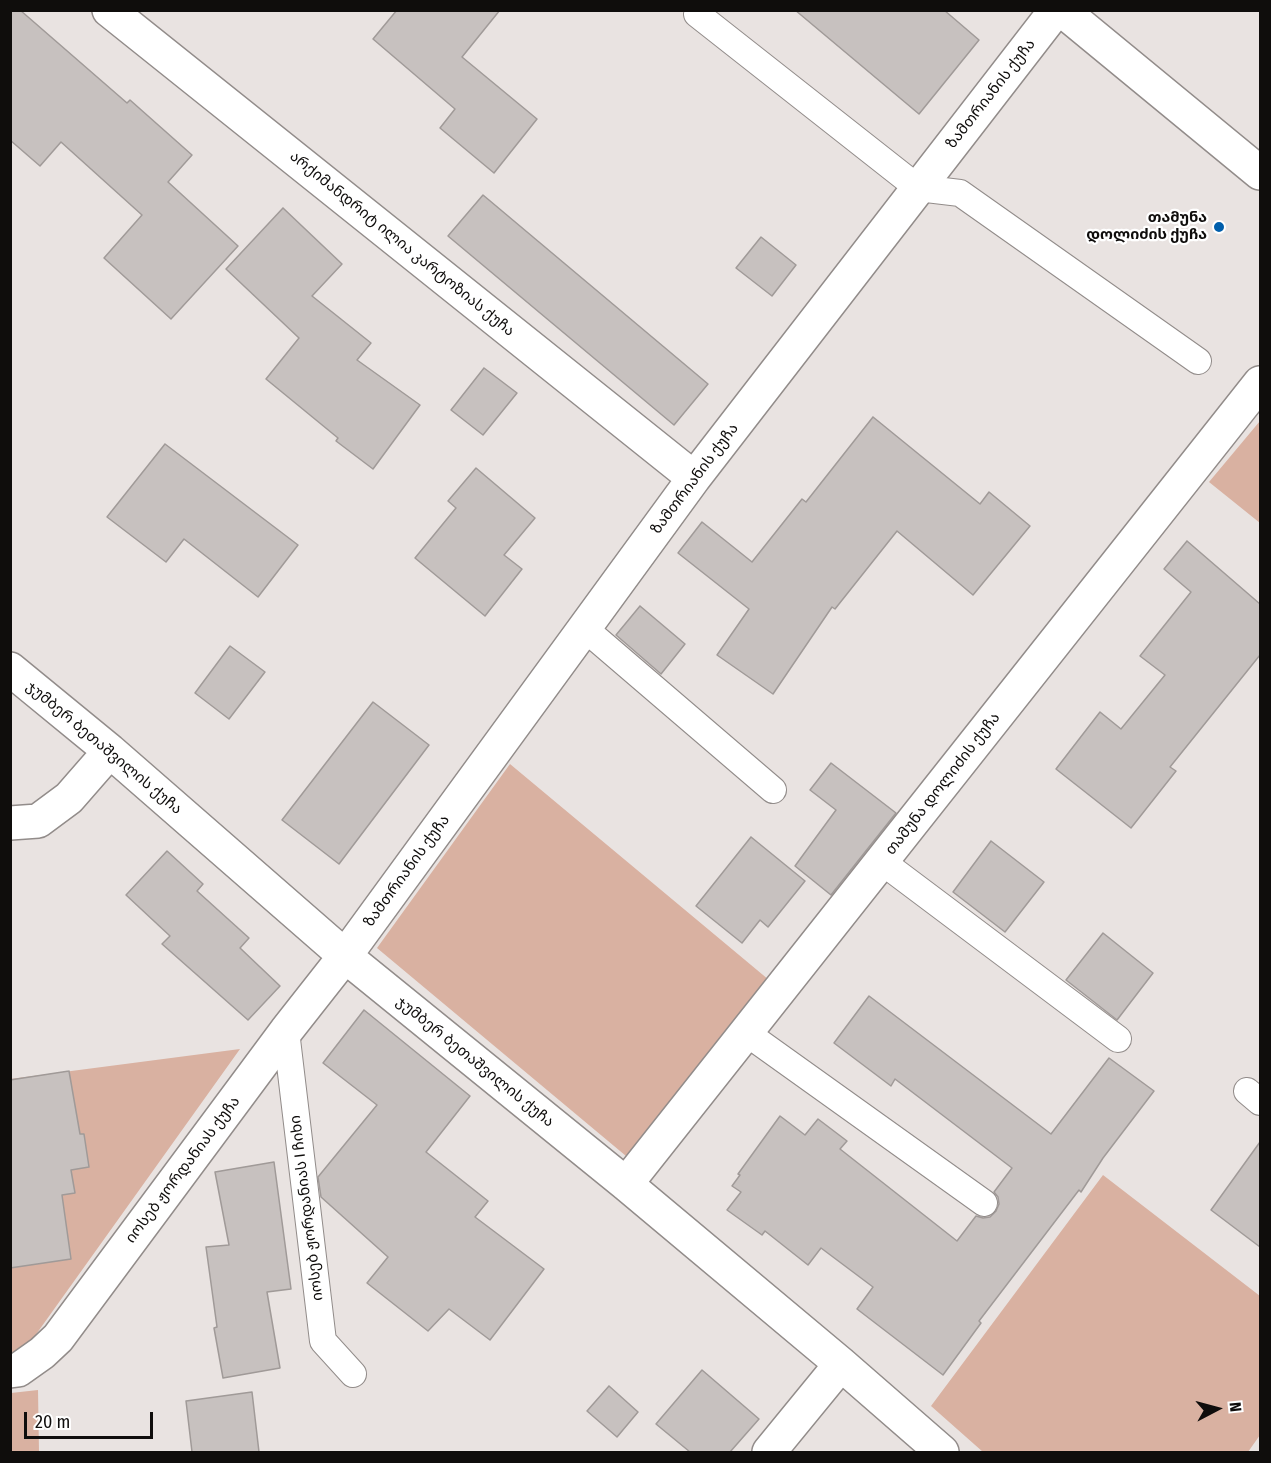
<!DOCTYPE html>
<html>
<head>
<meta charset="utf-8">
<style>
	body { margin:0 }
	#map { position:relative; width:1271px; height:1463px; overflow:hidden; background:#e9e3e1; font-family:"Fira Sans Condensed",sans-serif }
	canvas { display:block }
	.frame { position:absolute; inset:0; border:12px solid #0f0d0c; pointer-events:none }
	.north { position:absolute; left:1187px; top:1379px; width:60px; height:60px; -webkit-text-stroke:4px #fff; paint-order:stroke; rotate:84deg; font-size:16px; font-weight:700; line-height:24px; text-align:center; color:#0f0d0c }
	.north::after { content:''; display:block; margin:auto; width:21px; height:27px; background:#0f0d0c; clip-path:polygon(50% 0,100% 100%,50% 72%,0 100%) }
	.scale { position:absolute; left:24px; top:1412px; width:129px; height:27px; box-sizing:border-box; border:3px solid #0f0d0c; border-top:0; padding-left:8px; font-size:18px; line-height:21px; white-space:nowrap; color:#0f0d0c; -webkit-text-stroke:4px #fff; paint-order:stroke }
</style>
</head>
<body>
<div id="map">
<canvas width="1271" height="1463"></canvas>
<div class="frame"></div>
<div class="north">N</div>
<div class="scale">20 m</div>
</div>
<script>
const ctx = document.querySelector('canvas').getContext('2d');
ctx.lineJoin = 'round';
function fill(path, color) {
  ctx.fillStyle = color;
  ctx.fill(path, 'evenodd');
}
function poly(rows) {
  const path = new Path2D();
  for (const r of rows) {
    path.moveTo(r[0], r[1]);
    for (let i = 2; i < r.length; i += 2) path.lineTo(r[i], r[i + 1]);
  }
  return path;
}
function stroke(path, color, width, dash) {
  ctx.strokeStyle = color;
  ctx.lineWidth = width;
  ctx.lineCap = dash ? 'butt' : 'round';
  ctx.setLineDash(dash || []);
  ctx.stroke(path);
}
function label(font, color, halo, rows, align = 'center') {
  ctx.font = font + ' "Fira Sans Condensed","Noto Sans Georgian",sans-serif';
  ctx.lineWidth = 4.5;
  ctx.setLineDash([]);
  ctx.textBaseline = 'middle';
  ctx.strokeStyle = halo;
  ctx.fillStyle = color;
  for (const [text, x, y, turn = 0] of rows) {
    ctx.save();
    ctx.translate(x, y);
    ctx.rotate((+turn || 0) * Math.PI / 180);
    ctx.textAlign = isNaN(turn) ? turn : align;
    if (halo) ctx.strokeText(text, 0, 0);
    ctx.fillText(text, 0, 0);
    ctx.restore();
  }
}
const green = poly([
	[1260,421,1260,523,1209,482],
	[510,764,769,980,626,1156,377,948],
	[240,1049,22,1354,10,1355,10,1079],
	[1103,1175,1260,1296,1260,1435,1248,1452,983,1452,931,1406],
	[38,1390,39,1452,11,1452,11,1393]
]);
const building = poly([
	[10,10,20,10,127,103,130,100,192,155,168,182,238,246,171,319,104,258,142,215,61,142,40,166,10,140,10,10],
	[397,10,500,10,462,57,537,119,494,173,440,128,455,109,373,39,397,10],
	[795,10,944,10,979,40,919,114,795,10],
	[483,195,708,384,674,425,448,236,483,195],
	[283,208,342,264,312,296,371,343,357,360,420,405,373,469,336,441,338,438,266,379,299,338,226,269,283,208],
	[761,237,796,265,772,296,736,268,761,237],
	[484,368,517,393,483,435,451,410,484,368],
	[873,417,980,504,989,492,1030,526,973,595,897,531,835,609,832,607,773,694,717,655,749,609,678,553,702,522,752,562,802,499,806,502,873,417],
	[165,444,298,545,258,597,184,539,166,562,107,517,165,444],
	[476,468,535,518,504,555,522,569,485,616,415,558,456,508,448,501,476,468],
	[1187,541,1260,604,1260,655,1170,767,1176,771,1131,828,1056,769,1100,712,1121,729,1165,675,1140,656,1191,592,1164,569,1187,541],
	[640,606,685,644,661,674,616,635,640,606],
	[230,646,265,672,229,719,195,693,230,646],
	[373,702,429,745,339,864,282,820,373,702],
	[831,763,896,813,831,895,795,866,836,810,810,790,831,763],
	[751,837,805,881,768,927,760,920,742,943,696,906,751,837],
	[991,841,1044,882,1005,932,953,892,991,841],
	[167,851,203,884,197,891,249,938,240,948,280,986,248,1020,162,944,170,936,126,895,167,851],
	[1103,933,1153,973,1117,1020,1066,980,1103,933],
	[869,996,1051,1134,1109,1058,1154,1091,1103,1158,1081,1192,1079,1190,979,1321,981,1323,943,1375,857,1309,873,1287,821,1248,808,1265,765,1231,762,1235,727,1210,741,1192,732,1186,740,1175,738,1174,780,1116,805,1135,818,1119,847,1141,840,1149,957,1241,976,1216,983,1218,990,1217,996,1211,999,1204,998,1197,994,1192,1012,1168,895,1079,891,1086,834,1043,869,996],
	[364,1010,470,1096,426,1152,488,1201,475,1217,544,1269,490,1340,449,1309,428,1331,367,1283,388,1257,321,1197,318,1177,377,1105,323,1063,364,1010],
	[69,1071,80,1134,84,1134,89,1167,71,1170,75,1193,62,1195,71,1259,10,1268,10,1080,69,1071],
	[1260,1142,1260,1247,1211,1210,1260,1142],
	[274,1162,291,1289,267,1292,280,1368,223,1378,214,1328,217,1327,206,1247,229,1245,215,1172,274,1162],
	[702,1370,759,1419,730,1452,690,1452,656,1424,702,1370],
	[609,1386,638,1412,617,1437,587,1411,609,1386],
	[252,1392,259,1452,192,1452,186,1401,252,1392]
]);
const service = poly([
	[697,14,918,188,960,193,1198,361],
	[584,628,773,790],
	[881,861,1118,1039],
	[286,1031,323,1341,353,1374],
	[745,1032,984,1203],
	[1247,1091,1260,1102]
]);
const minor = poly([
	[109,10,694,478],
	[10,669,110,751,345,956,626,1184,841,1364,942,1452],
	[10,823,38,821,69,798,110,751],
	[626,1184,1260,383],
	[10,1371,18,1370,42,1353,58,1338,286,1031,345,956,694,478,1056,10],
	[769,1452,841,1364]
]);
const secondary = poly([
	[1062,10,1260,173]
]);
const markers = [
	[1219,227,6,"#005eab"]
];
const streetNames = [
	["ზამთრიანის ქუჩა",991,94,-52],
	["არქიმანდრიტ ილია კარტოზიას ქუჩა",402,244,39],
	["ზამთრიანის ქუჩა",695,479,-53],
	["ჯუმბერ ბეთაშვილის ქუჩა",104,748,40],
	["თამუნა დოლიძის ქუჩა",943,784,-52],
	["ზამთრიანის ქუჩა",407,871,-54],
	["ჯუმბერ ბეთაშვილის ქუჩა",475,1062,39],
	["იოსებ ჟორდანიას ქუჩა",183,1170,-53],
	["იოსებ ჟორდანიას I ჩიხი",307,1208,-97]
];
const poiNames = [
	["თამუნა",1207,218],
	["დოლიძის ქუჩა",1207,235]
];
fill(green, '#d9b1a1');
fill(building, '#c7c1bf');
stroke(building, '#a09a98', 1.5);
stroke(service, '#928c8a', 28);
stroke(minor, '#928c8a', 36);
stroke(secondary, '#928c8a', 36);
stroke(service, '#fff', 26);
stroke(minor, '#fff', 33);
stroke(secondary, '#fff', 33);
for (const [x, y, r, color] of markers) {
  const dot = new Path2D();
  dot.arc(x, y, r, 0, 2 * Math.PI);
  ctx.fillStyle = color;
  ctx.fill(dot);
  stroke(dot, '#fff', 2);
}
label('15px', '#0f0d0c', '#fff', streetNames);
label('bold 15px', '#0f0d0c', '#fff', poiNames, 'right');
</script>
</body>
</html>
